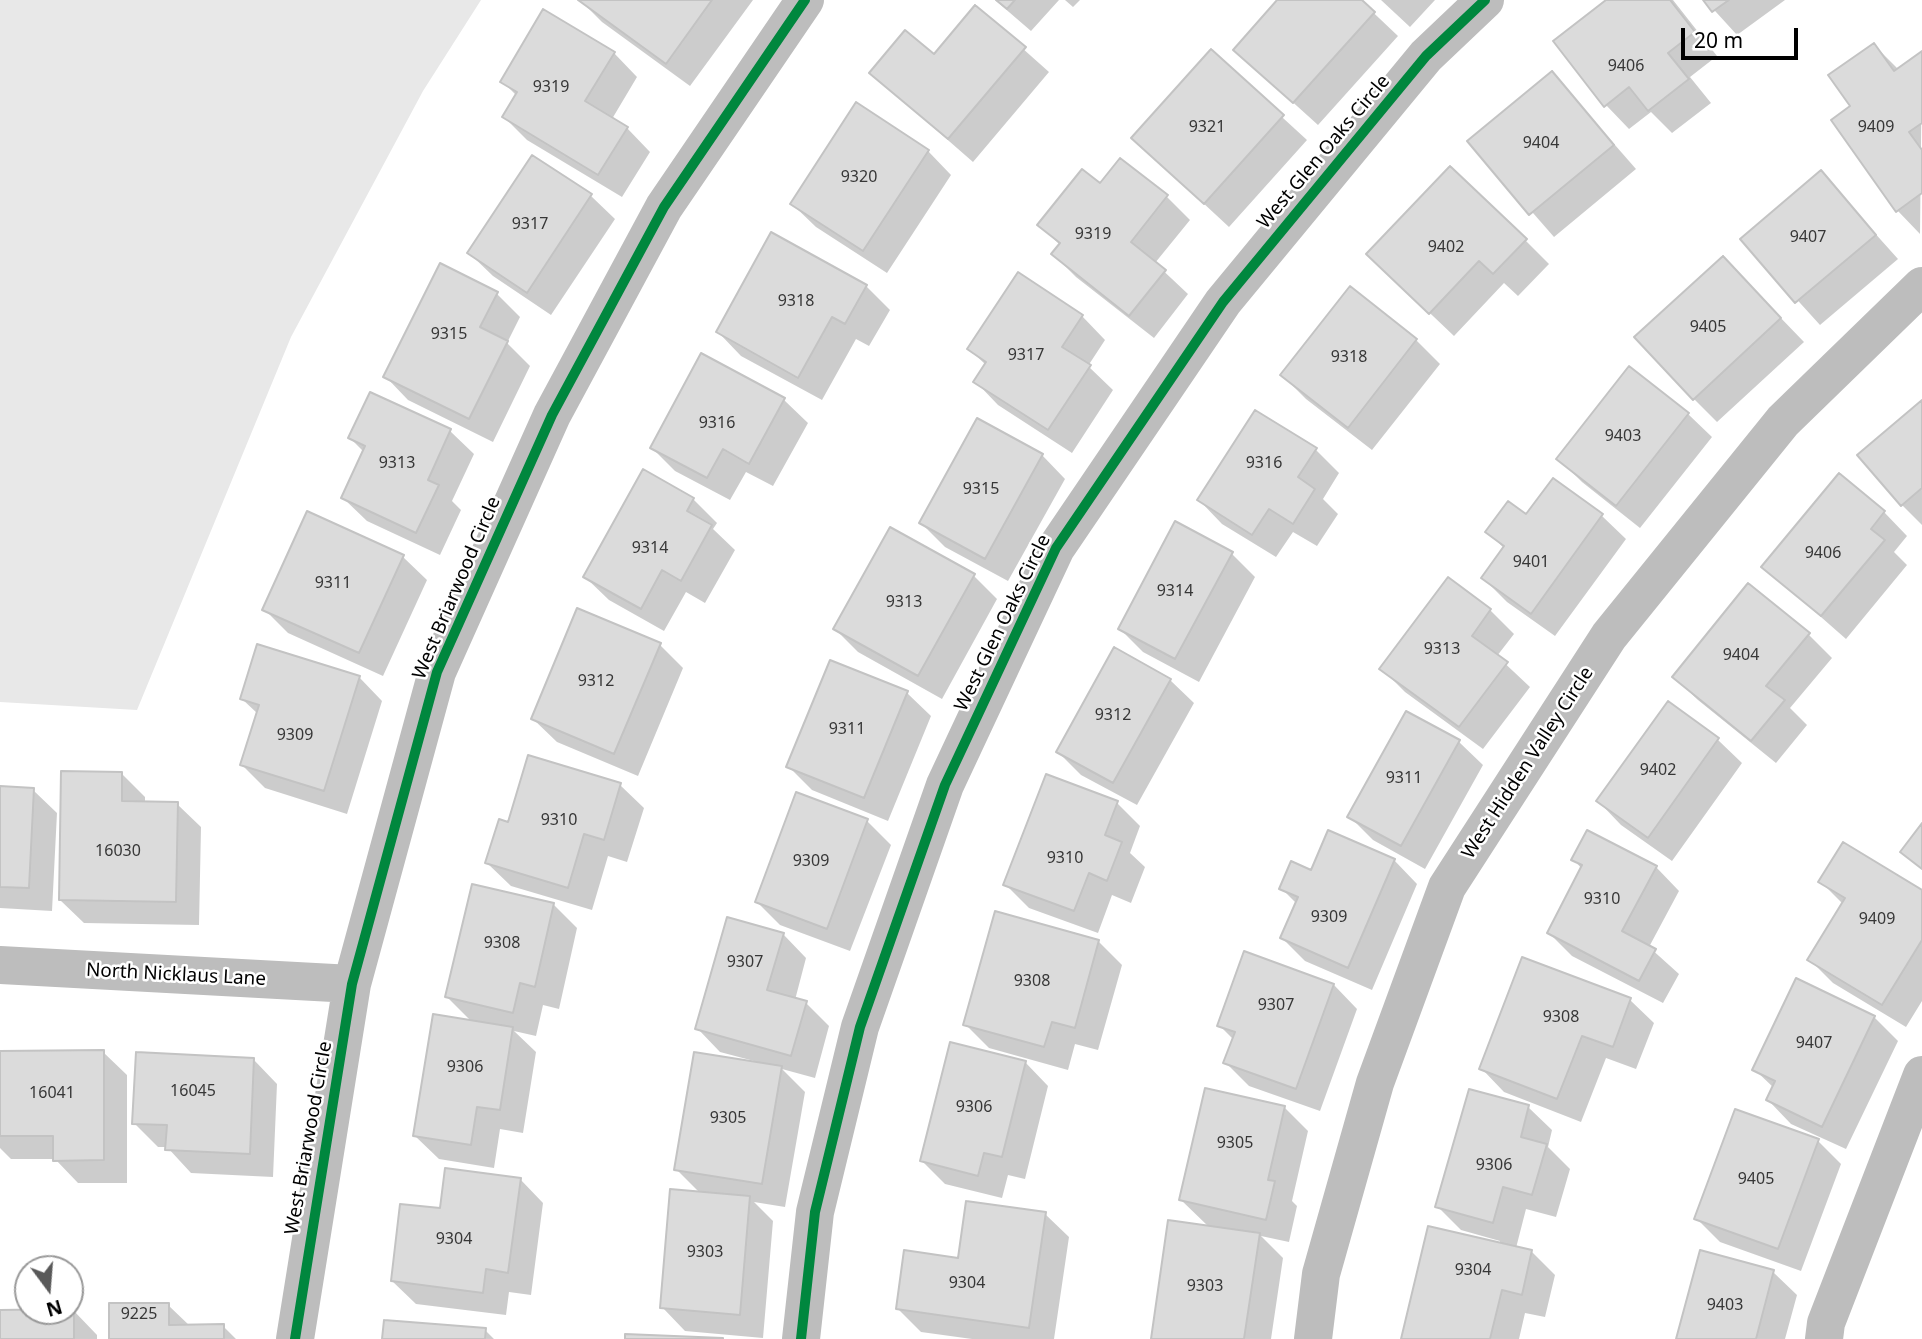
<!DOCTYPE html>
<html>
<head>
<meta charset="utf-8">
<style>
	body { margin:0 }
	#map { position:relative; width:1922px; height:1339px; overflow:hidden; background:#fff; font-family:"Noto Sans",sans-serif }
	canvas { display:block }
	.north { position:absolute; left:14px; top:1255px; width:70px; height:70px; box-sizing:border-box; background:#fff; border:2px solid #999; border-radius:50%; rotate:164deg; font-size:19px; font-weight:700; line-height:28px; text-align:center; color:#000 }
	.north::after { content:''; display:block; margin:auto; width:24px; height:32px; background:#595959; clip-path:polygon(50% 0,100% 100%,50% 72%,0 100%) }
	.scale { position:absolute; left:1681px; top:28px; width:117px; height:32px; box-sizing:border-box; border:4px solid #000; border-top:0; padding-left:9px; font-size:21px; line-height:24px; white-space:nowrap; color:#000; -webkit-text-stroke:5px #fff; paint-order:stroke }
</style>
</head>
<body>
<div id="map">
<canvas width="1922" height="1339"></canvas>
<div class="north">N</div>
<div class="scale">20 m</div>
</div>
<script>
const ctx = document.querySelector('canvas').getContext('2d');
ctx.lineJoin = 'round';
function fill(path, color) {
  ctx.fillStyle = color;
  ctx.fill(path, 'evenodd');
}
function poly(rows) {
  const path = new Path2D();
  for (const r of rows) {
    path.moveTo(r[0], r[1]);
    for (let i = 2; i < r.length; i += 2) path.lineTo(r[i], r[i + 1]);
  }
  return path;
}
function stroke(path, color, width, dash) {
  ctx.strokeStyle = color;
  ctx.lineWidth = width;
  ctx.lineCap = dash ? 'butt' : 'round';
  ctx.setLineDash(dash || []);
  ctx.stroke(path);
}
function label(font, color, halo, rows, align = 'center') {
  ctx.font = font + ' "Noto Sans",sans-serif';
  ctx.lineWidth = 5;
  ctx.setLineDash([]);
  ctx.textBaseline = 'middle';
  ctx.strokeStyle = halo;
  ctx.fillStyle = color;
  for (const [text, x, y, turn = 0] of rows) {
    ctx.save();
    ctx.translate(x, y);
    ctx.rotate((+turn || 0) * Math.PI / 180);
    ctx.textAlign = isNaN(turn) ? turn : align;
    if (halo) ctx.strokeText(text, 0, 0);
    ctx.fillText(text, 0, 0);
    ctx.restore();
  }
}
const green = poly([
	[0,0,481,0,423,91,291,337,137,710,0,702]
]);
const shadow = poly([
	[580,0,753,0,690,86,602,22],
	[995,0,1059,0,1031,31],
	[1065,0,1080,0,1073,7],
	[1280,0,1360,0,1398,36,1318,125,1235,50],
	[1381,0,1435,0,1410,27],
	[1609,0,1673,0,1717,56,1690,77,1711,103,1672,133,1651,112,1629,129,1606,105],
	[1705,0,1785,0,1737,35],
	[976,7,1049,72,973,162,871,73,934,56],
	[1874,45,1899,70,1922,53,1920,234,1897,210,1853,107],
	[1211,52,1307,140,1229,227,1133,138],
	[614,53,637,77,612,119,627,128,650,152,622,197,527,140,504,117,517,96,502,81],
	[1552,73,1636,169,1554,237,1470,141],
	[928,151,951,175,887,273,816,227,792,204],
	[533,157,591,196,615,219,551,315,493,276,469,253],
	[1821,173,1898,259,1820,325,1742,239],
	[1100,186,1167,197,1190,220,1155,263,1188,294,1154,338,1076,277,1053,254,1060,245,1040,225],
	[772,234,866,286,890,310,869,346,856,339,822,400,741,356,718,332],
	[1525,240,1549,264,1518,296,1504,283,1454,336,1392,277],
	[1723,258,1804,342,1717,422,1694,399],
	[1350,289,1416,340,1440,364,1372,450,1306,399,1282,375],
	[497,294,520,317,507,343,530,366,493,442,408,400,385,376],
	[1082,316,1105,340,1088,366,1113,390,1072,453,998,405,975,381,986,365,969,349],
	[702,355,784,400,808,423,773,486,746,472,730,500,675,471,652,448],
	[1922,402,1922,525,1902,505],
	[1688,414,1712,437,1640,528,1582,482,1559,459],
	[450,431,474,454,452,501,461,510,440,555,367,521,343,498,364,452,350,438],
	[1316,450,1339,473,1323,499,1338,514,1317,546,1293,532,1276,557,1222,524,1199,500],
	[1042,455,1065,479,1008,581,945,547,921,523],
	[1553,480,1602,516,1626,539,1555,636,1507,602,1483,578,1505,549,1487,532,1527,516],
	[693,499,717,523,713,529,735,550,705,603,686,592,664,631,609,600,585,577],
	[1884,512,1907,536,1894,552,1907,565,1846,639,1764,567],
	[308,513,403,557,427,580,383,676,288,633,264,609],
	[1232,554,1255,577,1199,682,1143,652,1120,629],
	[974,576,997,599,942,699,858,652,835,629],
	[1448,579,1490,610,1514,634,1497,656,1530,687,1483,749,1405,692,1382,669],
	[1809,635,1832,658,1790,708,1807,725,1776,763,1698,700,1674,677],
	[660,645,683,668,638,776,557,742,533,719],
	[359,677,382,701,347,814,265,788,242,765,258,714,242,699],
	[1170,680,1194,703,1137,805,1081,775,1058,752],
	[907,693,931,716,888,821,812,790,788,766],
	[1668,703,1718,740,1742,763,1672,861,1621,825,1598,801],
	[1407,713,1459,742,1483,765,1425,869,1373,840,1349,816],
	[122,774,145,797,145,803,177,804,201,827,199,925,84,923,60,900],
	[620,785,644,808,627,862,608,856,592,910,511,886,487,863,509,824],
	[0,788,33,790,57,813,52,911,0,908],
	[797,795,867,821,891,845,850,951,780,925,757,902],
	[1117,803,1140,826,1130,853,1145,867,1131,903,1112,895,1098,933,1029,908,1005,884],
	[1394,860,1417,884,1372,990,1305,961,1282,938,1297,904,1281,888,1312,872],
	[1574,860,1656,867,1679,891,1649,947,1679,974,1663,1003,1572,956,1549,933,1582,869],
	[1821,882,1922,892,1922,1001,1906,1027,1833,983,1810,960,1843,904],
	[553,904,577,928,559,1009,543,1005,536,1036,514,1031,536,1052,523,1133,500,1129,494,1168,439,1159,415,1136,472,1022,447,997],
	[783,934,806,958,795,1000,806,1003,829,1026,815,1078,782,1069,805,1092,785,1207,754,1202,773,1221,763,1338,685,1331,662,1307,700,1193,676,1169,754,1061,720,1052,697,1028],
	[1098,941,1122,965,1098,1050,1075,1044,1068,1070,989,1048,965,1024],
	[1523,959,1630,1000,1654,1023,1636,1069,1606,1058,1581,1122,1504,1092,1481,1068],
	[1334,985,1357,1009,1320,1111,1249,1086,1225,1062,1234,1040,1219,1025],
	[1874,1017,1898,1041,1846,1149,1791,1124,1768,1100,1774,1088,1754,1069],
	[103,1052,127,1075,127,1183,78,1183,55,1159,11,1159,0,1148,0,1053],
	[254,1060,277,1084,273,1177,191,1173,167,1147,158,1147,134,1123],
	[1025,1062,1048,1086,1025,1179,1008,1175,1002,1198,945,1184,922,1161],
	[1284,1107,1308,1131,1292,1201,1297,1206,1289,1242,1261,1236,1283,1258,1271,1339,1153,1339,1209,1227,1181,1200],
	[1528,1107,1552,1130,1548,1147,1570,1169,1556,1217,1526,1209,1516,1248,1531,1251,1555,1275,1545,1317,1525,1313,1519,1339,1403,1339,1499,1244,1500,1241,1461,1230,1437,1206],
	[1818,1141,1841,1164,1801,1271,1720,1242,1696,1218],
	[520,1179,543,1203,531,1295,509,1292,506,1315,416,1304,392,1281,442,1210],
	[1045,1214,1069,1237,1054,1339,972,1339,921,1332,897,1308],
	[1773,1272,1797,1295,1785,1339,1677,1339],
	[168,1305,190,1326,223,1326,236,1339,111,1339],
	[74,1311,97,1335,97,1339,0,1339,0,1312],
	[485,1330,494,1339,384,1339]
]);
const building = poly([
	[578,0,712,0,666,64,578,0],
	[996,0,1015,0,1007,9,996,0],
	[1277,0,1362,0,1375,12,1293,103,1233,50,1277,0],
	[1606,0,1670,0,1695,32,1668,53,1689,79,1648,111,1629,87,1604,107,1553,41,1606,0],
	[1703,0,1729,0,1712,12,1703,0],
	[975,5,1026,47,948,139,869,73,905,30,934,54,975,5],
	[543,9,615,52,585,101,628,127,598,175,502,117,517,92,500,82,543,9],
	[1874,43,1894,71,1922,51,1922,123,1909,132,1922,150,1922,193,1896,212,1831,120,1850,106,1828,75,1874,43],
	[1211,49,1284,115,1204,204,1131,138,1211,49],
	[1552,71,1614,145,1529,215,1467,141,1552,71],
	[856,102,929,150,863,251,790,204,856,102],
	[532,155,592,194,527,293,467,253,532,155],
	[1120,158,1168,195,1131,242,1166,270,1129,316,1051,254,1060,243,1037,225,1082,169,1100,183,1120,158],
	[1450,166,1527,239,1493,274,1479,261,1429,314,1366,254,1450,166],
	[1821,170,1876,235,1795,303,1740,239,1821,170],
	[771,232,867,285,845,324,832,317,798,378,716,332,771,232],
	[1723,256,1781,318,1693,400,1634,337,1723,256],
	[440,263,498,292,480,327,508,341,469,419,383,377,440,263],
	[1018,272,1083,315,1062,347,1091,365,1048,430,973,382,986,362,967,349,1018,272],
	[1350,286,1417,339,1348,428,1280,375,1350,286],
	[701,353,785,398,749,464,723,449,707,478,650,448,701,353],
	[1629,366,1689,413,1616,506,1556,459,1629,366],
	[370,392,451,429,428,480,439,485,416,533,341,498,365,446,348,438,370,392],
	[1922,400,1922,488,1901,506,1857,455,1922,400],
	[1255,410,1317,448,1298,477,1315,489,1293,524,1269,509,1252,535,1197,500,1255,410],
	[977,418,1043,454,985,559,919,523,977,418],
	[643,469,694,498,687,511,712,525,681,581,662,570,641,609,583,577,643,469],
	[1839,473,1885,511,1871,529,1885,540,1821,616,1761,567,1839,473],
	[1553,478,1603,514,1531,614,1481,578,1504,546,1485,532,1508,501,1526,514,1553,478],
	[307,511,404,555,359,653,262,610,307,511],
	[1175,521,1233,552,1175,659,1118,629,1175,521],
	[890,527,975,574,918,676,833,629,890,527],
	[1448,577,1491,609,1472,636,1508,662,1459,727,1379,669,1448,577],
	[1748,583,1810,633,1766,686,1785,700,1751,741,1672,677,1748,583],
	[577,608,661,643,614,754,531,719,577,608],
	[257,644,360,676,324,791,240,765,259,705,240,699,257,644],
	[1114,647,1171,679,1113,783,1056,752,1114,647],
	[830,660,908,691,864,798,786,767,830,660],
	[1668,701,1719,738,1648,838,1596,801,1668,701],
	[1406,711,1460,740,1401,846,1347,817,1406,711],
	[528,755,621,783,604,840,584,834,568,888,485,863,499,819,508,822,528,755],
	[61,771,122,772,122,801,178,802,176,902,59,900,61,771],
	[1046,774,1118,801,1105,835,1122,842,1107,881,1089,873,1074,911,1003,885,1046,774],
	[0,786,34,788,29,888,0,887,0,786],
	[796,792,868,819,827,929,755,902,796,792],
	[1922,823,1922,869,1900,852,1922,823],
	[1328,830,1395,859,1348,968,1280,938,1298,897,1279,889,1291,861,1311,870,1328,830],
	[1587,830,1657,866,1622,931,1656,949,1639,981,1547,933,1582,865,1571,860,1587,830],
	[1843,842,1922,890,1922,940,1882,1005,1807,960,1845,898,1818,882,1843,842],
	[472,884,554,903,535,987,520,983,513,1013,445,997,472,884],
	[995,911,1099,940,1075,1028,1052,1022,1044,1047,963,1025,995,911],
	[727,917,784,933,767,990,807,1001,791,1056,695,1029,727,917],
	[1244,951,1334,984,1296,1089,1223,1063,1235,1032,1217,1026,1244,951],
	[1522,957,1631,998,1613,1047,1582,1036,1557,1099,1479,1069,1522,957],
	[1796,978,1875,1016,1822,1127,1766,1100,1775,1081,1752,1070,1796,978],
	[433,1014,513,1027,500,1110,477,1107,471,1145,413,1136,433,1014],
	[950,1042,1026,1061,1002,1157,984,1153,978,1176,920,1161,950,1042],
	[104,1050,104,1160,53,1161,53,1136,0,1136,0,1051,104,1050],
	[136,1052,254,1058,250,1154,165,1150,167,1125,132,1124,136,1052],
	[694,1052,782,1066,762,1184,674,1170,694,1052],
	[1205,1088,1285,1106,1268,1180,1275,1181,1266,1220,1179,1200,1205,1088],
	[1469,1089,1529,1105,1521,1137,1547,1144,1532,1195,1503,1187,1493,1223,1435,1207,1469,1089],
	[1735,1109,1819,1139,1778,1249,1694,1219,1735,1109],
	[445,1168,521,1178,508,1273,486,1269,483,1293,391,1281,400,1204,440,1208,445,1168],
	[670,1189,750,1196,740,1315,660,1308,670,1189],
	[966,1201,1046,1212,1029,1328,896,1309,904,1250,958,1258,966,1201],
	[1168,1220,1260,1233,1244,1339,1151,1339,1168,1220],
	[1428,1226,1532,1250,1522,1295,1502,1290,1490,1339,1401,1339,1428,1226],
	[1700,1250,1774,1270,1756,1339,1676,1339,1700,1250],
	[109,1303,169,1303,169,1325,224,1324,224,1339,109,1339,109,1303],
	[70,1309,74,1309,74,1339,0,1339,0,1310,70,1309],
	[384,1320,486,1328,485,1339,382,1339,384,1320],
	[625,1334,723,1338,723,1339,625,1339,625,1334]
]);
const minor = poly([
	[0,965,352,984],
	[295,1339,352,984,437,672,552,415,664,207,805,0],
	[801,1339,815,1212,860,1027,945,785,1056,548,1223,302,1426,56,1485,0],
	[1313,1339,1321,1274,1375,1083,1447,887,1609,636,1783,421,1922,286],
	[1824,1339,1826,1323,1922,1075]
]);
const cycleway = poly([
	[295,1339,352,984,437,672,552,415,664,207,805,0],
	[801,1339,815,1212,860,1027,945,785,1056,548,1223,302,1426,56,1485,0]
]);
const numberNames = [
	["9406",1626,66],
	["9319",551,87],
	["9321",1207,127],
	["9409",1876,127],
	["9404",1541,143],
	["9320",859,177],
	["9317",530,224],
	["9319",1093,234],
	["9407",1808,237],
	["9402",1446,247],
	["9318",796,301],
	["9405",1708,327],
	["9315",449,334],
	["9317",1026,355],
	["9318",1349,357],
	["9316",717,423],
	["9403",1623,436],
	["9313",397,463],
	["9316",1264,463],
	["9315",981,489],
	["9314",650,548],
	["9406",1823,553],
	["9401",1531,562],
	["9311",333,583],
	["9314",1175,591],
	["9313",904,602],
	["9313",1442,649],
	["9404",1741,655],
	["9312",596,681],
	["9312",1113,715],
	["9311",847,729],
	["9309",295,735],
	["9402",1658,770],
	["9311",1404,778],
	["9310",559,820],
	["16030",118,851],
	["9310",1065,858],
	["9309",811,861],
	["9310",1602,899],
	["9309",1329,917],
	["9409",1877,919],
	["9308",502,943],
	["9307",745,962],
	["9308",1032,981],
	["9307",1276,1005],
	["9308",1561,1017],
	["9407",1814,1043],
	["9306",465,1067],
	["16045",193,1091],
	["16041",52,1093],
	["9306",974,1107],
	["9305",728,1118],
	["9305",1235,1143],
	["9306",1494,1165],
	["9405",1756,1179],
	["9304",454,1239],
	["9303",705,1252],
	["9304",1473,1270],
	["9304",967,1283],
	["9303",1205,1286],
	["9403",1725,1305],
	["9225",139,1314]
];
const streetNames = [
	["West Glen Oaks Circle",1324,152,-50],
	["West Briarwood Circle",457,588,-67],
	["West Glen Oaks Circle",1003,623,-64],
	["West Hidden Valley Circle",1528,763,-57],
	["North Nicklaus Lane",176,975,3],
	["West Briarwood Circle",309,1138,-80]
];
fill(green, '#e8e8e8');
fill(shadow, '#0003');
fill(building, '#dbdbdb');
stroke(building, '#c3c3c3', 2);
stroke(minor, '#bdbdbd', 38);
stroke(cycleway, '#00873e', 10);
label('16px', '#373737', null, numberNames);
label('19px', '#000', '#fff', streetNames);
</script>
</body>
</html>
